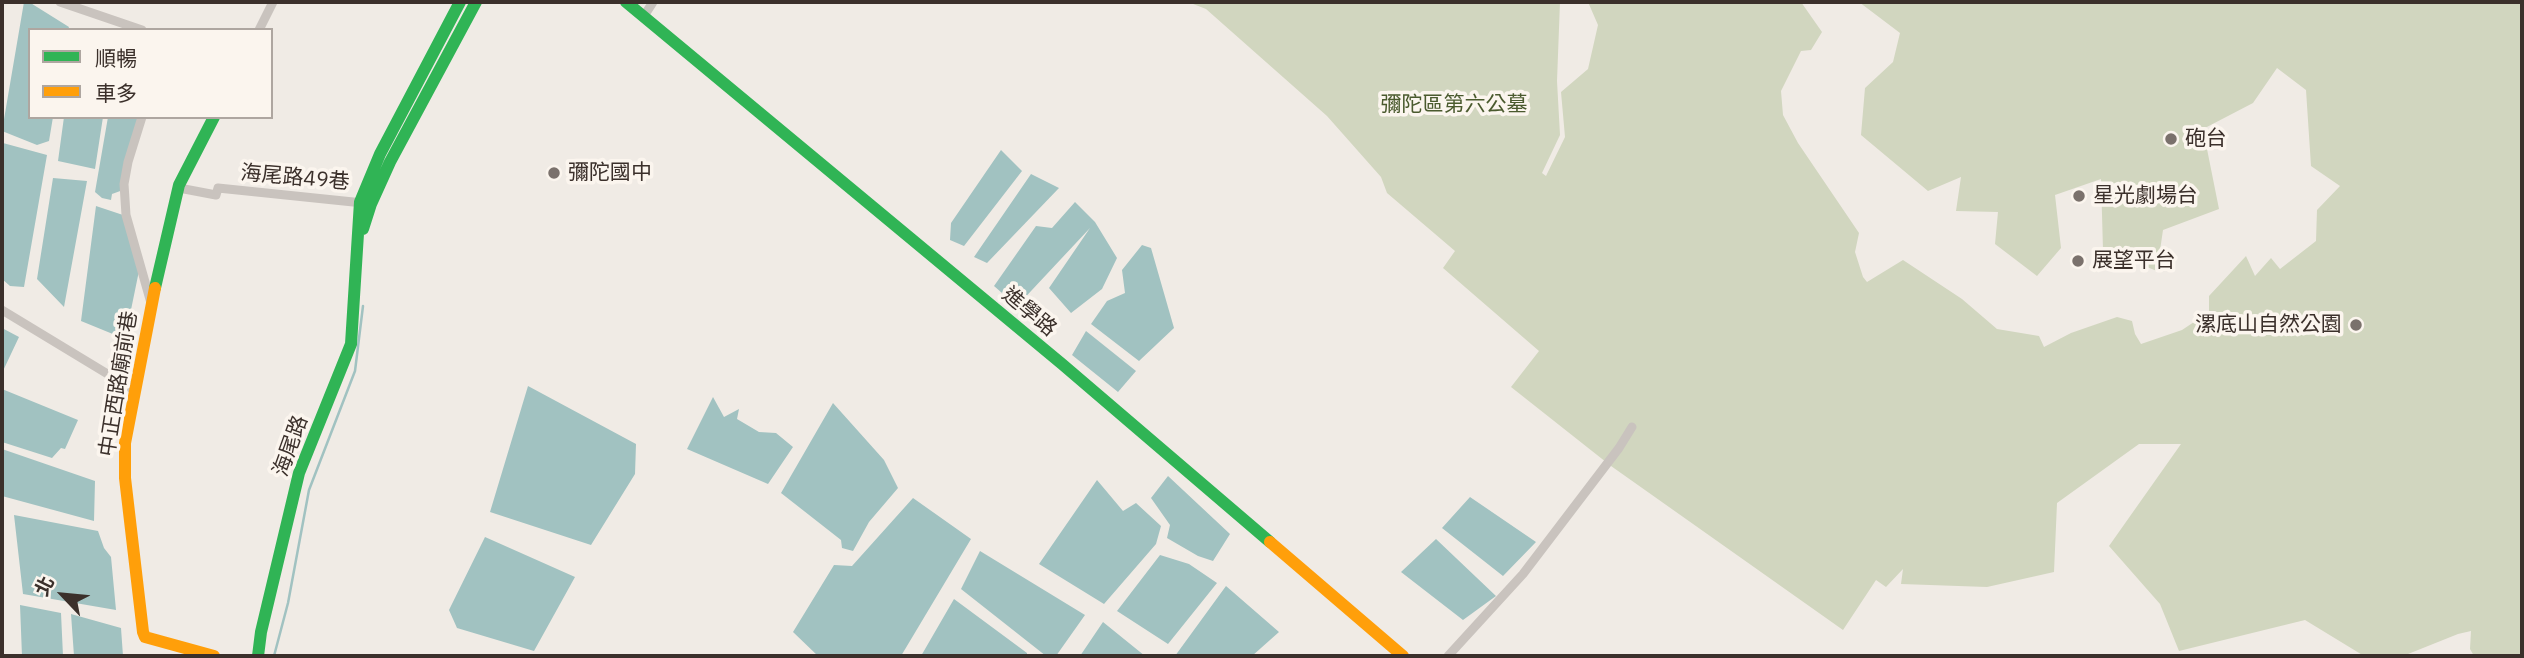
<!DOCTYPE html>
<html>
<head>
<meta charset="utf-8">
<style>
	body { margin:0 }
	#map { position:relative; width:2524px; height:658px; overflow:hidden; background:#f0ebe5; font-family:"IBM Plex Sans","Noto Sans TC",sans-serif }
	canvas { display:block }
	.frame { position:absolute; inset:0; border:4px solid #3b302b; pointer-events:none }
	.legend { position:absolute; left:28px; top:28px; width:245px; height:91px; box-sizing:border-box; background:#fbf5ee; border:2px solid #aea6a0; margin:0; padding:9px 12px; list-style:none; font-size:21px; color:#3b302b }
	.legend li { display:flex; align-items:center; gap:14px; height:35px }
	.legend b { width:35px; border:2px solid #aea6a0 }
	.north { position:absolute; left:28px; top:560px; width:70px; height:70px; -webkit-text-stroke:5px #fbf5ee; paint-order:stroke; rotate:296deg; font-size:19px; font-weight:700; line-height:28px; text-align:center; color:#3b302b }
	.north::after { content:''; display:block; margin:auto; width:24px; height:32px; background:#3b302b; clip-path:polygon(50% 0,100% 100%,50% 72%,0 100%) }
</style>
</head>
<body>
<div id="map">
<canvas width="2524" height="658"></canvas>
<div class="frame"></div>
<ul class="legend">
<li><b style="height:9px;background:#30b455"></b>順暢</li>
<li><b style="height:9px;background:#ff9f0a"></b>車多</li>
</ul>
<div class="north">北</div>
</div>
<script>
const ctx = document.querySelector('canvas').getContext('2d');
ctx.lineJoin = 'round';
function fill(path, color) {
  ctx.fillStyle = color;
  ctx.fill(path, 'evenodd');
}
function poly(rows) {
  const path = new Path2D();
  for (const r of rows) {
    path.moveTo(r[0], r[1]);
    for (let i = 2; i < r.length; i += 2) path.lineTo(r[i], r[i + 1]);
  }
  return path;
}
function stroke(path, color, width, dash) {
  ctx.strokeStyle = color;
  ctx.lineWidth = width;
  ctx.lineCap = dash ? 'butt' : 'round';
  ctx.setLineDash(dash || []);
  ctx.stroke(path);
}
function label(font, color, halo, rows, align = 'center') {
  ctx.font = font + ' "IBM Plex Sans","Noto Sans TC",sans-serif';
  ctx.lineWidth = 7;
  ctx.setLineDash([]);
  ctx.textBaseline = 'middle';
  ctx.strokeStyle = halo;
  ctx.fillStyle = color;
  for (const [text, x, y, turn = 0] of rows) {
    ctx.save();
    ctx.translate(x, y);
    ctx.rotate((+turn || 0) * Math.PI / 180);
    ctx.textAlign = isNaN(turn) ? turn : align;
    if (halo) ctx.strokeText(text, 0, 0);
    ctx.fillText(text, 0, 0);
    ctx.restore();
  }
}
const green = poly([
	[1188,2,1560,2,1557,81,1560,135,1542,173,1546,176,1565,137,1561,92,1588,69,1598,25,1588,2,1801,2,1822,32,1811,50,1801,51,1781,91,1783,115,1798,143,1859,233,1855,252,1863,277,1867,282,1903,260,1962,299,1997,329,2039,336,2044,347,2071,333,2117,317,2132,321,2135,334,2141,344,2182,330,2209,312,2209,296,2246,256,2255,276,2271,258,2280,269,2316,241,2317,210,2340,186,2311,166,2306,90,2277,68,2253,103,2203,129,2219,209,2163,230,2157,271,2103,250,2101,179,2055,195,2061,248,2037,276,1995,244,1998,212,1956,211,1961,177,1928,191,1861,135,1865,88,1893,62,1900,33,1859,2,2522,2,2522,656,2474,656,2470,649,2471,631,2458,634,2403,656,2364,656,2305,620,2179,651,2160,604,2109,546,2181,444,2139,444,2057,503,2054,572,1987,587,1901,584,1903,569,1886,587,1876,580,1843,630,1611,466,1511,387,1539,351,1443,268,1455,251,1387,193,1381,177,1327,116,1206,9]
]);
const water = poly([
	[24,2,29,2,69,27,68,30,30,30,30,117,53,117,49,141,37,145,2,131],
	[64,117,103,117,95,169,58,161],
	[108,117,138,117,123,190,112,194,111,200,102,198,95,192],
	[3,143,47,155,24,287,10,286,2,279],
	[1001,150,1022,171,964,246,950,240,951,223],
	[1031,174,1059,188,987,263,974,257],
	[53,178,87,181,64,307,37,279],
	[1075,202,1095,222,1117,258,1102,289,1071,313,1049,288,1090,228,1017,306,994,286,1036,226,1052,228],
	[96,206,123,215,140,266,125,339,81,321],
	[1142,245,1151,248,1174,328,1139,361,1091,324,1107,301,1125,293,1122,270],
	[2,328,19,337,2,373],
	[1086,331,1136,371,1118,392,1072,355],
	[528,386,636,444,635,474,591,545,490,512],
	[2,389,78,420,65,449,61,448,52,458,2,442],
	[713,397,724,417,739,409,737,419,759,432,776,433,793,447,768,484,687,449],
	[833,403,884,460,898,488,869,522,853,551,842,548,841,540,781,493],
	[2,449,95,481,94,521,2,496],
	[1168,476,1230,534,1213,561,1198,556,1167,538,1170,525,1151,498],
	[1097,480,1123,511,1136,503,1161,526,1156,544,1104,604,1039,564],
	[1470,497,1536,542,1503,576,1442,528],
	[913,498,971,539,901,656,818,656,793,632,834,565,852,566],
	[14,515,98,531,104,548,111,557,116,610,23,594],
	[485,537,575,577,534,651,457,628,449,610],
	[1436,539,1496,596,1463,620,1401,572],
	[980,551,1085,615,1056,656,1046,656,961,589],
	[1160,555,1189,564,1217,583,1168,644,1117,611],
	[1226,586,1279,632,1252,656,1175,656],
	[954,599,1027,653,1027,656,921,656],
	[20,605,61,613,63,656,22,656],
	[71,614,121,628,123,656,74,656],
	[1103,622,1145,656,1080,656]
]);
const stream = poly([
	[274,656,288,603,309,490,355,371,363,306]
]);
const street = poly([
	[60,2,142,30],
	[644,16,653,2],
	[259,30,273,2],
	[142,117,128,162,124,184,126,215,151,303],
	[179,188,216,195,218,188,363,203],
	[2,310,134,390],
	[1448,656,1523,574,1619,448,1632,427]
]);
const fast = poly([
	[626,2,1062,364,1270,542],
	[363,229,371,204,390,162,476,2],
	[155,288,179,185,214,117],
	[258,656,261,632,299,473,351,344,360,202,380,154,460,2]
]);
const slow = poly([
	[155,288,125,443,125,478,143,632,145,637,214,656],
	[1270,542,1403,656]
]);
const markers = [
	[2171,139,7,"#7a716c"],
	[554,173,7,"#7a716c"],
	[2079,196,7,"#7a716c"],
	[2078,261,7,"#7a716c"],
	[2356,325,7,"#7a716c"]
];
const parkNames = [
	["彌陀區第六公墓",1454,105]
];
const poiNames = [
	["砲台",2185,139],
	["彌陀國中",568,173],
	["星光劇場台",2093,196],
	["展望平台",2092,261],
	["漯底山自然公園",2342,325,"right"]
];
const streetNames = [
	["海尾路49巷",295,178,5],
	["進學路",1029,312,40],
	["中正西路廟前巷",119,384,-81],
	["海尾路",291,446,-70]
];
fill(green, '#d1d6bf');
fill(water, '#a1c2c1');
stroke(stream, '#a1c2c1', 2.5);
stroke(street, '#c9c3be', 9);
stroke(fast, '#30b455', 12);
stroke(slow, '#ff9f0a', 12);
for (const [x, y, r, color] of markers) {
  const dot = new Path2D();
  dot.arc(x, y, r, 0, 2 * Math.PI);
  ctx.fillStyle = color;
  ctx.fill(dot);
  stroke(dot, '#fbf5ee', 2.5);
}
label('21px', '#4a5a2e', '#fbf5ee', parkNames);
label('21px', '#3b302b', '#fbf5ee', poiNames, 'left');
label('21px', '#3b302b', '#fbf5ee', streetNames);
</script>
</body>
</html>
